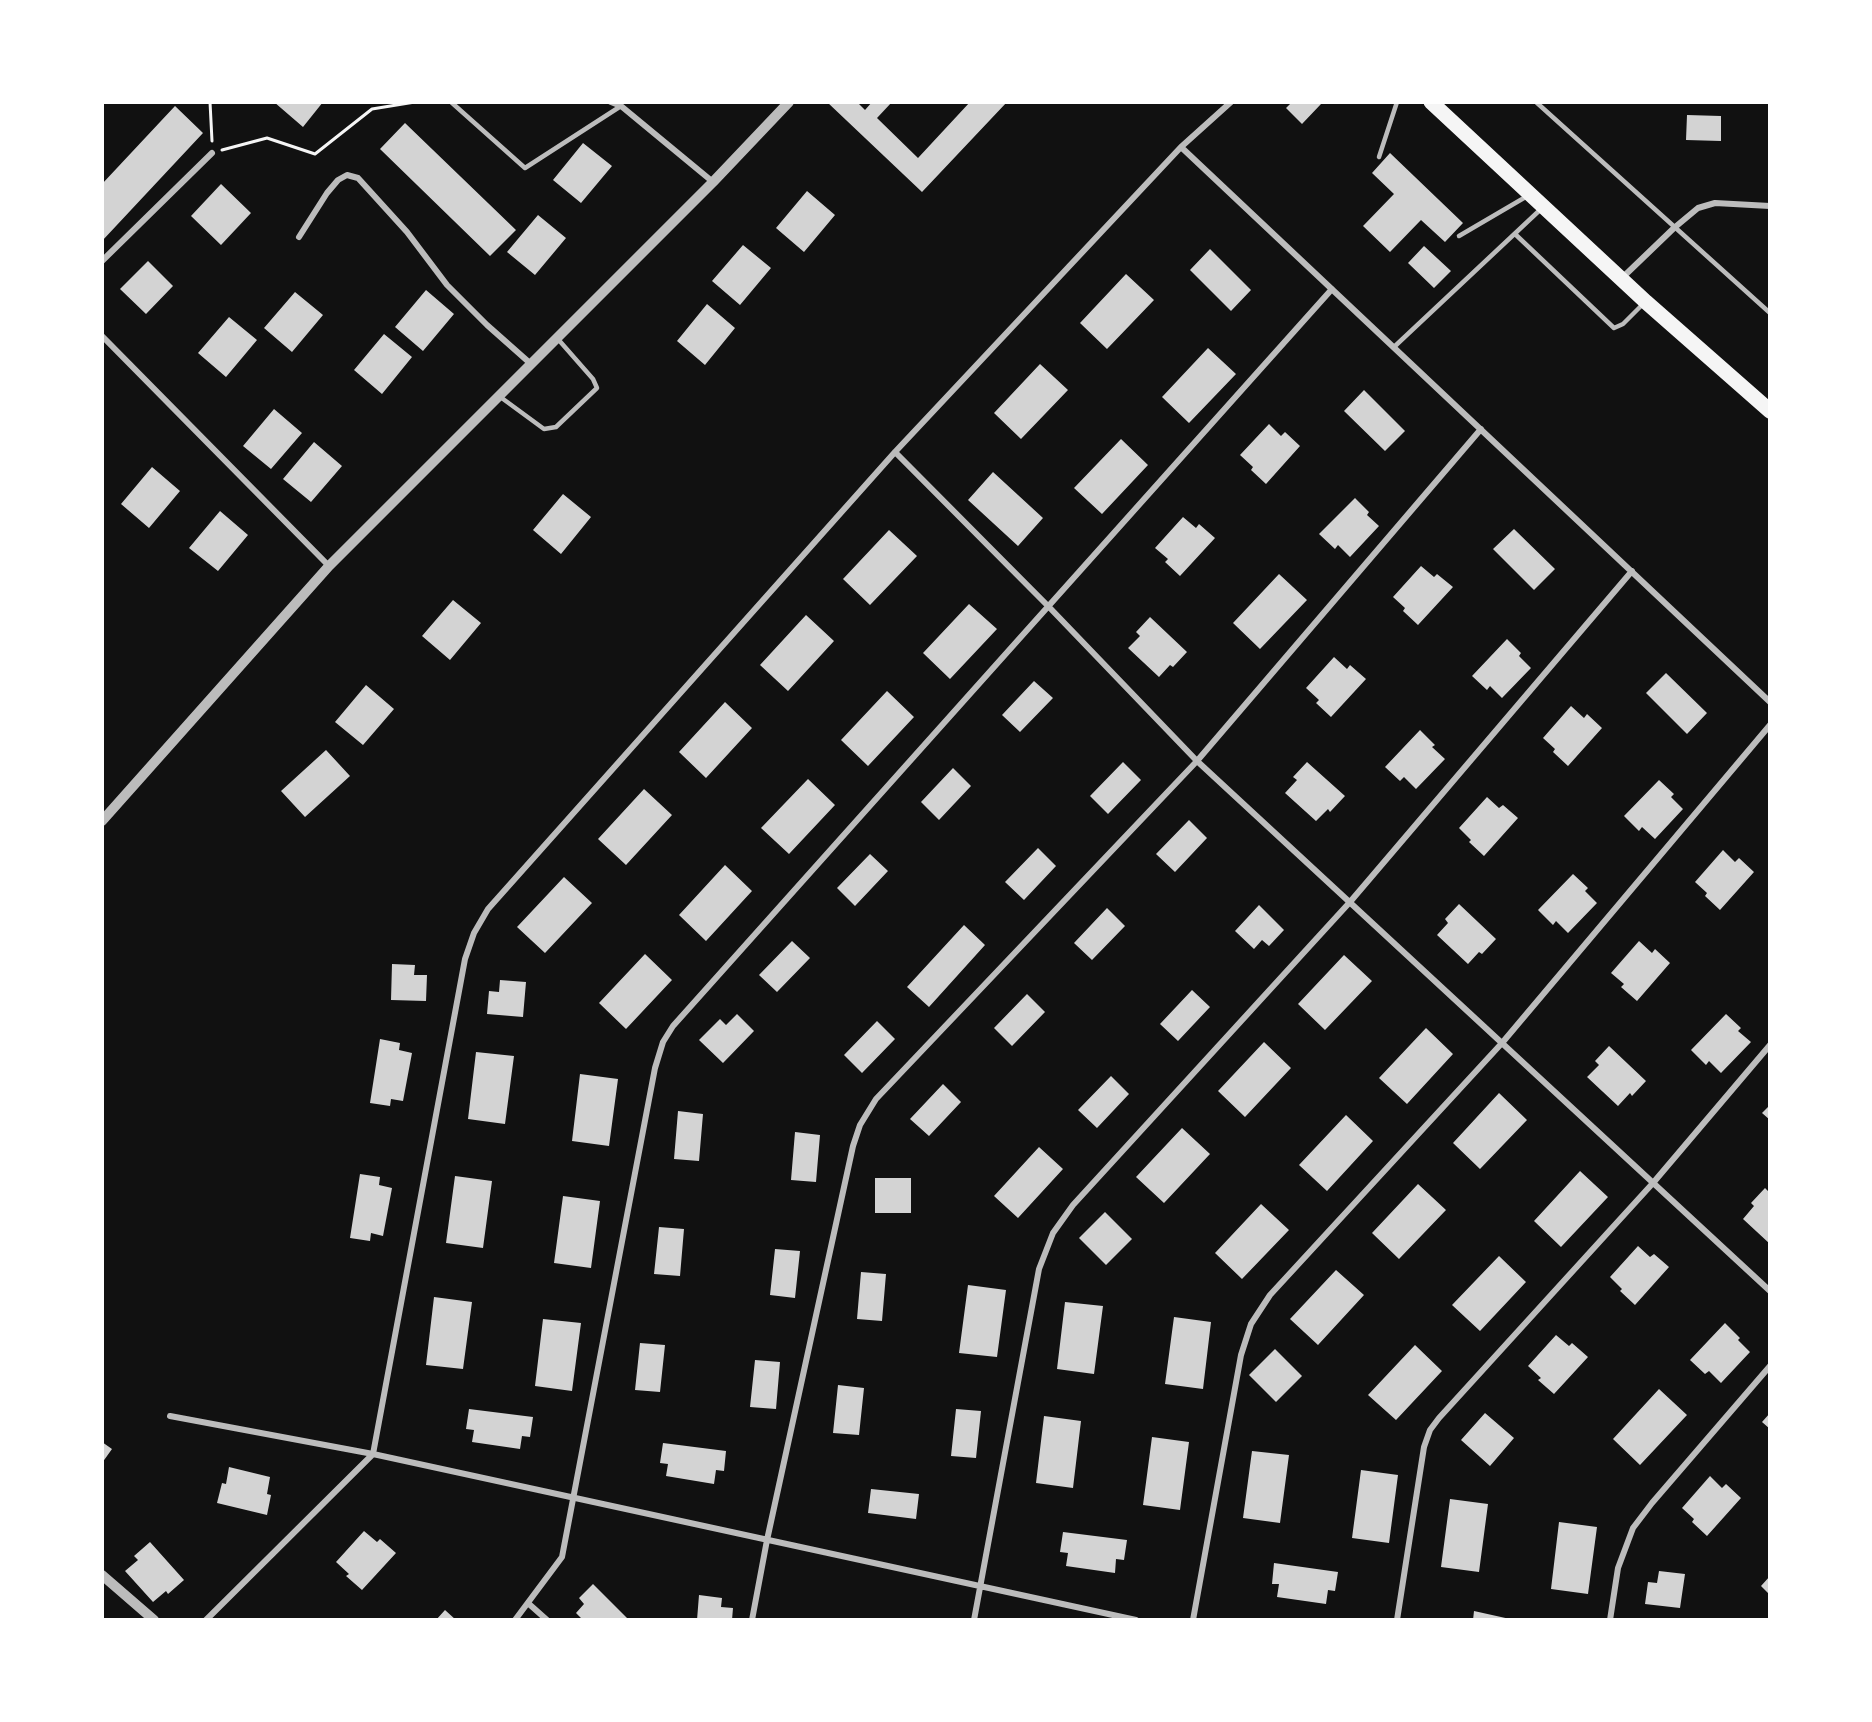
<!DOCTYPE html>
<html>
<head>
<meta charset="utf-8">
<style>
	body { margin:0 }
	#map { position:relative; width:1872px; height:1722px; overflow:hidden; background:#111; font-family:Rubik,sans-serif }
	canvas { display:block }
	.frame { position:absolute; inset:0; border:104px solid #fff; pointer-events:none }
</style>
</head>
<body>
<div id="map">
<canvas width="1872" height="1722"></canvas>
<div class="frame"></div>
</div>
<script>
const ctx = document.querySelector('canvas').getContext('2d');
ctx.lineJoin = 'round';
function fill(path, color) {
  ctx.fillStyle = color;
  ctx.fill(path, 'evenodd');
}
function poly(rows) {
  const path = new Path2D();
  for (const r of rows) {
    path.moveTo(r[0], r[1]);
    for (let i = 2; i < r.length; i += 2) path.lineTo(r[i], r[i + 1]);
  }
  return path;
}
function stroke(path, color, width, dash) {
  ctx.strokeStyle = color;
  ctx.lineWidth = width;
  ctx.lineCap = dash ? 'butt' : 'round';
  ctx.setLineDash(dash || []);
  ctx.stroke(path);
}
const building = poly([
	[274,102,323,102,303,127],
	[827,102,857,102,865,110,872,102,892,102,877,118,918,158,970,102,1007,102,922,192],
	[1292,102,1319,102,1321,104,1302,124,1286,108],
	[175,106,203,133,102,241,102,184],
	[1687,115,1721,116,1721,141,1686,140],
	[405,123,516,230,490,256,380,149],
	[583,143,612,166,581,203,553,180],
	[1390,153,1463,223,1445,242,1421,220,1390,252,1363,226,1394,194,1372,173],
	[221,184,251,213,221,245,191,216],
	[807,191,835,215,804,252,776,228],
	[538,215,566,238,535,275,507,252],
	[743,245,771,268,740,305,712,281],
	[1424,246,1451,271,1434,288,1408,263],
	[1210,249,1251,290,1231,311,1190,270],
	[148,261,173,286,146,314,120,289],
	[1126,274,1154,300,1107,349,1080,323],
	[426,290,454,314,423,351,395,327],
	[295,292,323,315,292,352,264,328],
	[707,304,735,328,705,365,677,341],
	[229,317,257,340,226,377,198,353],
	[384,334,412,357,382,394,354,370],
	[1208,348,1236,374,1189,423,1162,397],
	[1040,364,1068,390,1021,439,994,413],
	[1364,390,1405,431,1385,451,1344,411],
	[274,409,302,433,271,469,243,446],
	[1269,424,1281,436,1285,432,1300,446,1266,484,1251,470,1253,467,1240,455],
	[1121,439,1148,465,1102,514,1074,488],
	[314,442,342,466,311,502,283,479],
	[152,467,180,491,149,528,121,504],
	[993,472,1043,518,1018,546,968,500],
	[563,494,591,517,561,554,533,530],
	[1355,498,1369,512,1367,515,1379,526,1350,557,1338,545,1335,549,1319,534],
	[220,511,248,535,218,571,189,548],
	[1183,517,1196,528,1199,524,1215,538,1180,576,1165,562,1168,559,1155,548],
	[1514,529,1555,569,1534,590,1493,549],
	[889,530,917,556,870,605,843,579],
	[1421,566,1434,577,1437,574,1453,587,1418,625,1403,611,1405,608,1393,597],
	[1279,574,1307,600,1260,649,1233,623],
	[453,600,481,623,450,660,422,636],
	[969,604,997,629,950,679,923,653],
	[806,615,834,641,788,691,760,665],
	[1150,617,1187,652,1173,667,1170,665,1159,677,1128,648,1140,636,1136,632],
	[1507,639,1521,653,1519,656,1531,668,1502,698,1490,686,1487,690,1472,676],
	[1334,657,1347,669,1350,665,1366,679,1331,717,1316,703,1319,700,1306,688],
	[1666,673,1707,713,1687,734,1646,693],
	[1034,681,1053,698,1020,732,1002,715],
	[366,685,394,709,363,745,335,722],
	[887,691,914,717,868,766,841,740],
	[725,702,752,728,706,778,679,752],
	[1571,706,1584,718,1587,714,1602,728,1568,766,1553,752,1555,749,1543,738],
	[1420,730,1435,745,1432,747,1445,759,1416,789,1404,777,1400,781,1385,767],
	[326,750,350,776,305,817,281,791],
	[1123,762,1141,780,1108,814,1090,796],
	[1307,762,1345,796,1330,812,1328,809,1316,821,1285,793,1297,780,1293,777],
	[953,768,971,786,939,820,921,802],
	[808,779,835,805,789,854,761,828],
	[1659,780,1674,794,1671,797,1683,809,1655,839,1642,827,1639,831,1624,816],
	[644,789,672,815,626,865,598,839],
	[1487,797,1499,808,1503,805,1518,818,1484,856,1469,842,1471,840,1459,828],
	[1189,820,1207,838,1175,872,1156,854],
	[1038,848,1056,866,1024,900,1005,882],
	[1723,850,1735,862,1739,858,1754,872,1720,910,1705,896,1707,893,1695,882],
	[870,854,888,871,855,906,837,888],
	[725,865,752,891,706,941,679,915],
	[1573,874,1588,888,1585,891,1597,903,1568,933,1556,921,1553,925,1538,910],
	[564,877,592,903,545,953,517,927],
	[1459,904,1496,939,1482,954,1479,952,1468,964,1437,935,1448,923,1445,919],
	[1259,905,1284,930,1269,946,1262,940,1254,949,1235,931],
	[1107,908,1125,926,1092,960,1074,943],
	[964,925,985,945,929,1007,907,987],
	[792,941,810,958,777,992,759,975],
	[1639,941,1652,953,1655,949,1670,963,1637,1001,1621,987,1624,984,1611,973],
	[645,954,672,980,626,1029,599,1003],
	[1344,955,1372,981,1325,1030,1298,1004],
	[392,964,415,965,414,975,427,975,426,1001,391,1000],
	[500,980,526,982,523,1017,487,1014,489,991,499,992],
	[1192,990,1210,1007,1178,1041,1160,1024],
	[1027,994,1045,1012,1012,1046,994,1028],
	[737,1014,754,1031,723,1063,699,1040,720,1019,726,1025],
	[1726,1014,1741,1028,1738,1031,1751,1042,1721,1073,1709,1061,1706,1065,1691,1050],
	[877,1021,895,1039,862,1073,844,1055],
	[1426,1028,1453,1054,1407,1104,1379,1078],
	[380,1039,400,1043,399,1050,412,1053,403,1101,391,1099,390,1106,370,1103],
	[1264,1042,1291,1068,1245,1117,1218,1091],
	[1609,1046,1646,1081,1632,1096,1630,1093,1618,1106,1587,1077,1599,1065,1595,1061],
	[476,1052,514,1056,505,1124,468,1119],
	[580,1074,618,1079,609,1146,572,1141],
	[1111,1076,1129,1094,1097,1128,1078,1110],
	[943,1084,961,1102,929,1136,910,1119],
	[1499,1093,1527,1120,1480,1169,1453,1143],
	[1770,1105,1770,1120,1762,1113],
	[678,1111,703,1114,699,1161,674,1159],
	[1346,1115,1373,1141,1327,1191,1299,1165],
	[1182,1128,1210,1154,1164,1203,1136,1177],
	[795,1132,820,1135,816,1182,791,1180],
	[1039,1147,1063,1169,1018,1218,994,1196],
	[1580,1171,1608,1197,1561,1247,1534,1221],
	[360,1174,380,1177,379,1185,392,1188,383,1236,371,1233,370,1241,350,1238],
	[455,1176,492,1181,483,1248,446,1243],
	[875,1178,911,1178,911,1213,875,1213],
	[1418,1184,1446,1210,1399,1259,1372,1233],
	[1765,1188,1770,1193,1770,1244,1743,1219,1754,1206,1751,1203],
	[563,1196,600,1201,591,1268,554,1263],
	[1261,1204,1289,1230,1242,1279,1215,1253],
	[1105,1212,1132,1239,1106,1265,1079,1238],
	[659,1227,684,1229,680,1276,654,1274],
	[1638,1246,1650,1257,1654,1254,1669,1267,1635,1305,1620,1291,1622,1289,1610,1277],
	[775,1249,800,1251,795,1298,770,1295],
	[1499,1256,1526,1282,1480,1331,1452,1305],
	[1336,1270,1364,1295,1318,1345,1290,1319],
	[861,1272,886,1274,882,1321,857,1319],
	[968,1285,1006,1290,997,1357,959,1353],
	[434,1297,472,1302,463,1369,426,1365],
	[1065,1302,1103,1306,1094,1374,1057,1369],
	[1174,1317,1211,1322,1203,1389,1165,1384],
	[543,1319,581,1323,572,1391,535,1386],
	[1725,1323,1740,1338,1738,1340,1750,1352,1721,1383,1709,1371,1705,1374,1690,1360],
	[1556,1335,1569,1346,1572,1343,1588,1357,1554,1394,1538,1380,1541,1378,1528,1366],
	[640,1343,665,1345,660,1392,635,1390],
	[1415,1345,1442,1371,1396,1420,1368,1395],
	[1275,1349,1302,1376,1276,1402,1249,1375],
	[755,1360,780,1362,776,1409,750,1407],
	[838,1385,864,1388,859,1435,833,1433],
	[1659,1389,1687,1415,1640,1465,1613,1439],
	[469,1409,533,1417,530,1437,522,1436,520,1449,472,1442,474,1430,466,1429],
	[956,1409,981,1411,976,1458,951,1456],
	[1485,1413,1514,1438,1490,1466,1461,1440],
	[1770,1413,1770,1429,1762,1422],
	[1044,1416,1081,1421,1073,1488,1036,1483],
	[1152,1437,1189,1442,1180,1510,1143,1505],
	[102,1442,112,1449,102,1463],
	[663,1443,726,1451,724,1471,716,1470,714,1484,666,1476,668,1464,660,1463],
	[1252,1451,1289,1455,1280,1523,1243,1518],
	[229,1467,270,1477,267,1494,271,1495,267,1515,217,1503,222,1483,226,1484],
	[1361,1470,1398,1475,1389,1543,1352,1538],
	[1710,1476,1722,1488,1726,1484,1741,1498,1707,1536,1692,1522,1694,1519,1682,1508],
	[871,1489,919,1494,916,1519,868,1513],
	[1450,1499,1488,1504,1479,1572,1441,1567],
	[1559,1522,1597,1527,1588,1594,1551,1589],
	[364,1531,377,1542,380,1539,396,1553,362,1590,346,1576,349,1574,336,1562],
	[1063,1532,1127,1540,1124,1560,1116,1559,1115,1573,1066,1566,1068,1553,1060,1552],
	[150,1542,184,1580,168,1594,166,1591,153,1602,125,1571,138,1560,134,1556],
	[1274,1563,1338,1572,1335,1591,1328,1590,1326,1604,1277,1597,1279,1584,1272,1584],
	[1659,1571,1685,1574,1680,1608,1645,1604,1648,1582,1657,1583],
	[1770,1576,1770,1595,1761,1586],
	[593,1584,629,1620,583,1620,576,1613,584,1604,579,1598],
	[699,1595,722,1598,721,1607,733,1608,732,1620,697,1620],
	[445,1610,456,1620,436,1620],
	[1474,1611,1510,1619,1510,1620,1473,1620]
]);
const path = poly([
	[210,102,212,141],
	[222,150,267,138,315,154,372,109,415,102]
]);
const service = poly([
	[451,102,525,168,621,106],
	[1536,102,1770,313],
	[1379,157,1397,102],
	[1515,234,1614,328,1623,324,1643,304],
	[1459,236,1529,195],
	[1394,347,1541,209],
	[499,396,544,429,556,427,597,388,593,379,557,338]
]);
const minor = poly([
	[611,102,621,106,713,182],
	[1181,147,1770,702],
	[299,237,327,193,338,180,347,175,358,178,407,232,447,285,487,325,531,364],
	[102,261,212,153],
	[1622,278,1674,228,1698,208,1715,203,1770,206],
	[102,336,329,566],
	[895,452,1049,607,1197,761,1770,1291],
	[170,1416,373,1454,1136,1620],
	[529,1604,547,1620],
	[206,1620,373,1454,465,959,474,933,488,909,895,452,1181,147,1231,102],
	[515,1620,562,1557,655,1068,663,1042,673,1026,1332,289],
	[752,1620,767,1540,853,1146,860,1125,876,1099,1197,761,1481,429],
	[974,1620,1039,1269,1053,1233,1073,1205,1350,902,1632,571],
	[1193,1620,1241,1355,1251,1324,1270,1295,1502,1043,1770,725],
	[1397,1620,1424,1447,1430,1430,1439,1418,1653,1183,1770,1045],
	[1610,1620,1618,1568,1633,1528,1652,1503,1770,1366]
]);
const tertiary = poly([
	[102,821,329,566,713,182,789,102],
	[102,1575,154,1620]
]);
const primary = poly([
	[1431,102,1646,302,1770,411]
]);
fill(building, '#d3d3d3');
stroke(path, '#f5f5f5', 3);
stroke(service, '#bcbcbc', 4.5);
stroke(minor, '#bcbcbc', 6);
stroke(tertiary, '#bcbcbc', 10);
stroke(primary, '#f5f5f5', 15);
</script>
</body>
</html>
